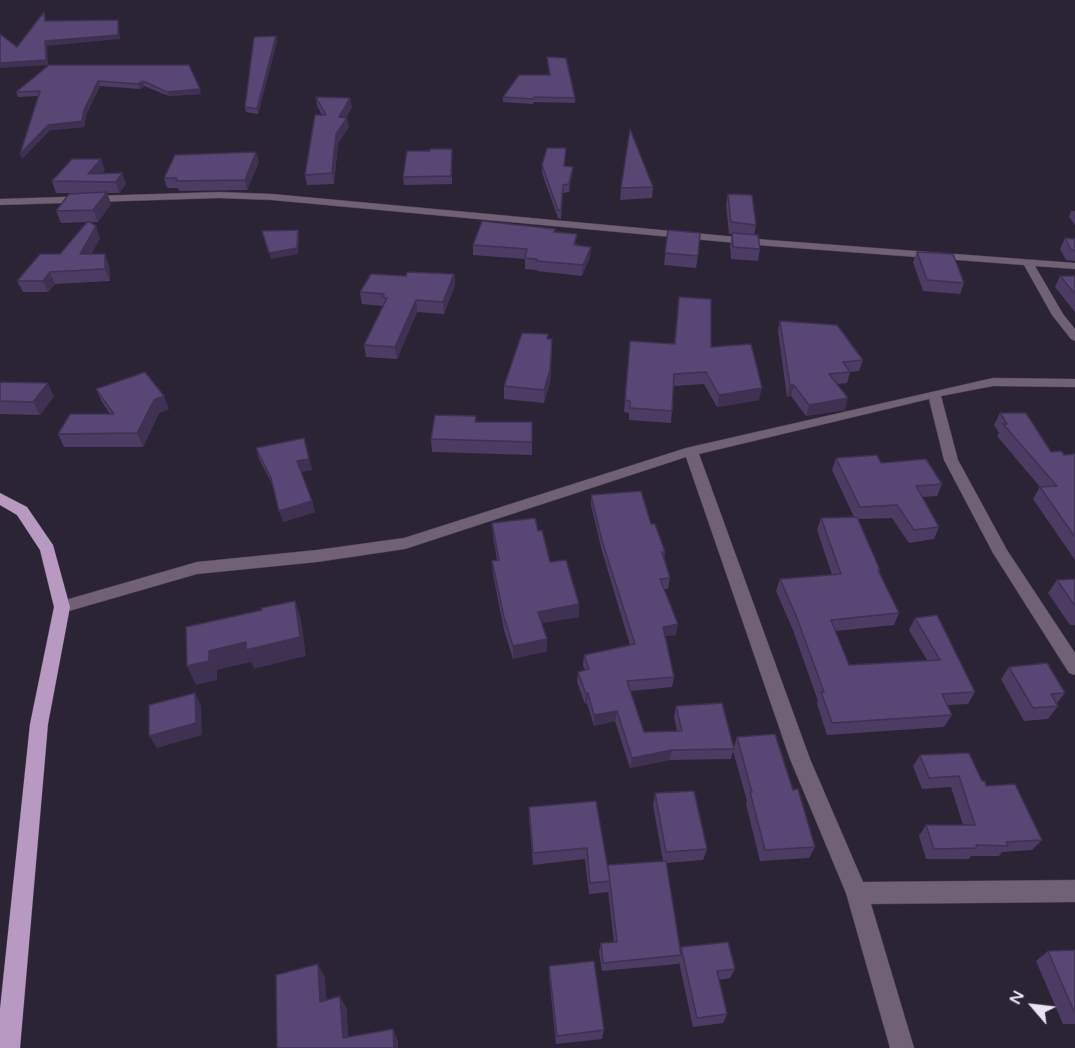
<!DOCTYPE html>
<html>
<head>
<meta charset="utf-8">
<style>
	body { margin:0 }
	#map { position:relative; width:1075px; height:1048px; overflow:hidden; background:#2b2435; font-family:"Varela Round",sans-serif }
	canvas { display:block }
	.north { position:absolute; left:1003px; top:976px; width:60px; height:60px; -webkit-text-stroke:4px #2b2435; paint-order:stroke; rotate:298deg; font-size:16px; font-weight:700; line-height:24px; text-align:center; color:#e9e5f0 }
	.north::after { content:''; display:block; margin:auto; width:21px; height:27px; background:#e9e5f0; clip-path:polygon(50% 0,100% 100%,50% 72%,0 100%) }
</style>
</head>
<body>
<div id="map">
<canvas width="1075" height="1048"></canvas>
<div class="north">N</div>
</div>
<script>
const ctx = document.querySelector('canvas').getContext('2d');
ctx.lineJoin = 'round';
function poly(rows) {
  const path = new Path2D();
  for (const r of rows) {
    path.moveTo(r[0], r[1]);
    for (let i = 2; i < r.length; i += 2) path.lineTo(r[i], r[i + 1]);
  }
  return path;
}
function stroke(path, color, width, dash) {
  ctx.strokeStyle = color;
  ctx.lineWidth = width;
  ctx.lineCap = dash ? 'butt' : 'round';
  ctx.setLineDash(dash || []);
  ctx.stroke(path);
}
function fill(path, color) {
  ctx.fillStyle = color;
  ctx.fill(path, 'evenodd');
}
const minor = poly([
	[219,192,272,194,769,240,1075,263,1075,269,1035,266,1063,314,1075,329,1075,341,1071,339,1052,315,1024,265,769,246,272,200,219,198,0,205,0,199,219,192],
	[993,378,1075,379,1075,387,993,386,941,396,958,460,1007,550,1075,653,1075,675,1069,673,993,553,944,460,929,399,699,454,810,759,863,882,1075,880,1075,902,871,904,914,1048,890,1048,846,893,790,759,686,457,405,549,317,562,197,574,62,613,56,612,54,607,56,602,62,601,197,562,317,550,404,538,686,448,993,378]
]);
const major = poly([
	[0,493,27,507,53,545,70,607,48,724,20,1048,0,1048,0,1009,30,724,54,607,40,550,17,515,0,505,0,493]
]);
const wall = poly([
	[276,36,277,41,258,114,246,112,245,107],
	[547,57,575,98,575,103,534,102,533,104,503,102,503,97,549,75],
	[189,65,201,94,169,96,144,86,140,89,100,86,86,115,84,127,50,130,22,159,38,96,18,97,16,92],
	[316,97,352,107,346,118,349,127,338,143,334,184,307,185,305,175,322,115,317,106],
	[452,157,452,184,404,185,403,177],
	[259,162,247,190,179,191,178,188,167,188,164,178],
	[542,165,565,166,572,174,569,192,563,193,561,219,558,218,542,173],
	[105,170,102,173,122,173,126,184,119,193,107,193,111,204,98,222,89,222,100,238,91,254,109,265,110,281,55,284,48,292,23,292,17,281,60,254,87,222,61,223,56,211,94,193,56,193,52,181],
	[653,187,652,198,620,200,621,188],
	[728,194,756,225,754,235,760,249,758,261,731,259,730,245,732,234,729,234,726,205],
	[1071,211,1075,211,1075,225,1069,217],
	[668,230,698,256,696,268,664,265],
	[555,232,577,244,577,245,590,257,582,276,537,271,537,270,525,269,525,259,473,255,473,245],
	[1065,238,1075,239,1075,261,1066,260,1060,249],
	[917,252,964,283,960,294,923,291,913,262],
	[454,274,455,285,444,314,417,312,397,359,366,357,364,345,383,306,362,304,360,292],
	[1060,276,1075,276,1075,312,1055,287],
	[679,297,711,347,759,400,717,407,704,384,674,386,671,423,629,420,629,413,624,412,630,341,674,344],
	[780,321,863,360,859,371,850,372,847,383,837,384,845,410,806,416,791,396,787,397,778,331],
	[548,339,552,352,550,383,544,403,504,399,504,386],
	[0,383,54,396,40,415,0,414],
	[96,389,169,409,159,413,143,447,64,447,58,434,110,414,102,402],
	[1000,413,1051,452,1064,455,1075,454,1075,560,1033,499,1040,487,997,436,999,433,994,425],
	[476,416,476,422,532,422,532,455,432,452,431,439],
	[304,438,312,470,301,472,312,501,315,512,283,522,274,487,259,459,256,448],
	[836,458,881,463,942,484,937,496,922,497,939,527,934,539,909,543,892,518,858,519,880,570,879,573,899,613,894,625,835,631,849,665,927,660,909,630,915,618,975,692,968,704,947,705,952,715,944,727,827,735,817,704,818,701,793,630,776,591,780,579,832,575,817,530,821,518,854,517,832,470],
	[591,495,651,524,665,552,664,558,670,578,668,589,664,589,676,635,665,636,674,677,672,687,631,691,644,732,677,731,674,717,676,706,734,747,737,737,793,790,815,847,809,858,760,861,746,804,747,801,733,751,731,759,670,760,630,768,615,721,594,726,587,703,585,704,577,682,578,672,585,670,583,665,584,655,630,645,602,551,591,505],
	[492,523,538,531,550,562,579,604,579,617,542,623,547,651,513,659,504,630,493,574,492,561,497,560,493,536],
	[1075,579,1075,625,1070,625,1048,593,1057,580],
	[1009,667,1065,693,1056,704,1058,706,1048,719,1024,721,1001,679],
	[920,755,982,781,1042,840,1032,850,1002,852,999,856,971,856,969,859,926,859,919,836,926,825,963,825,951,787,922,789,913,766],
	[655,793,707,849,703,860,666,863,680,950,681,947,735,969,730,978,719,980,727,1014,723,1023,693,1027,679,962,678,964,602,971,599,952,601,943,614,942,608,891,608,892,589,894,585,859,533,865,529,819,529,807,596,801,608,868,663,861,653,805],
	[1048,951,1075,952,1075,1024,1063,1024,1036,961],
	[549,966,604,1030,602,1039,556,1044,549,975]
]);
const shadedWall = poly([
	[118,20,119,25,120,39,47,46,48,65,0,68,0,63,45,41],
	[276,36,277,41,258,114,257,109],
	[98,81,100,86,86,115,84,127,50,130,22,159,20,154,48,125,84,110],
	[143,81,144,86,140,89,138,84],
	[200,89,201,94,169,96,167,92],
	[350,98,352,107,340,127,339,117],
	[347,118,349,127,338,143,334,184,332,173,336,134],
	[256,152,259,162,247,190,245,180],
	[101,159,105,170,95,182,88,174],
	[573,167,572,174,569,192,569,184],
	[122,173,126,184,119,193,116,182],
	[107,192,111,204,98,222,93,210],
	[96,226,100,238,85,265,80,254],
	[298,230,299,236,298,254,271,259,269,253],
	[591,247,590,257,582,276,583,265],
	[105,254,109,265,110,281,105,269],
	[50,272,55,284,48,292,43,281],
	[454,274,455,285,444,314,443,302],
	[416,300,417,312,397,359,395,347],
	[552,339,550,383,544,403,544,390],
	[48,383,54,396,40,415,33,402],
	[790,385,794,385,791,396,787,397],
	[762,388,759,400,717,407,719,395],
	[164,396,169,409,159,413,143,447,137,433,154,400],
	[848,398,845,410,806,416,809,405],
	[309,459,312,470,300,472,297,461],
	[312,501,315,512,283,522,279,511],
	[295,601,301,620,306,656,254,669,251,662,217,670,217,680,196,685,187,666,209,651,246,642],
	[579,604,579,617,538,624,538,612],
	[678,624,676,635,661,637,663,627],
	[547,639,547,651,513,659,513,646],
	[195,693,201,706,202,735,157,748,149,736],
	[588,693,587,703,585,704,586,694],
	[617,711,615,721,594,726,594,715],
	[672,750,670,760,630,768,632,758],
	[318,964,325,977,327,1014,320,1002],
	[340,996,347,1009,349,1048,343,1038],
	[393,1029,398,1041,398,1048,394,1048]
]);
const building = poly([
	[44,12,45,21,118,20,118,35,45,41,46,60,0,63,0,34,17,47,44,12],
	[276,36,257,109,245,107,254,37,276,36],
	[547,57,566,58,575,98,534,97,533,99,503,97,519,75,550,75,547,57],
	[49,65,189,65,200,89,167,92,143,81,138,84,98,81,84,110,82,121,48,125,20,154,40,91,16,92,49,65],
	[316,97,350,98,339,117,347,118,336,134,332,173,305,175,315,115,326,115,316,97],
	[630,129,653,187,621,188,630,129],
	[547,148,566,148,564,166,573,167,569,184,563,185,561,210,558,210,542,165,547,148],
	[430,149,452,149,451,176,403,177,407,151,430,151,430,149],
	[256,152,245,180,176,181,177,178,164,178,175,155,256,152],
	[72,159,101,159,88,174,122,173,116,182,52,181,72,159],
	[107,192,93,210,56,211,69,194,107,192],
	[728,194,752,195,756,225,731,222,728,194],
	[88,221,96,226,80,254,105,254,105,269,50,272,43,281,17,281,40,254,60,254,88,221],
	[482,221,555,229,554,232,577,234,574,245,591,247,583,265,537,261,537,259,525,258,527,249,473,245,482,221],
	[298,230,297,248,269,253,262,231,298,230],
	[668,230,700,233,698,256,665,253,668,230],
	[732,233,758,235,760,249,733,247,732,233],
	[1065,238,1075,239,1075,250,1071,250,1065,238],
	[917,252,953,254,964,283,927,280,917,252],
	[407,272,454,274,443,302,416,300,395,347,364,345,387,298,383,297,384,294,360,292,371,274,406,276,407,272],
	[1060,276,1075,276,1075,294,1060,276],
	[679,297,711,299,711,347,751,344,762,388,719,395,706,372,674,374,672,411,630,408,630,401,625,400,630,341,675,344,679,297],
	[780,321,837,325,863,360,843,362,850,372,829,374,848,398,809,405,794,385,790,385,780,321],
	[522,333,548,334,547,339,552,339,550,370,544,390,504,386,522,333],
	[145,372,164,396,154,400,137,433,58,434,70,414,114,414,96,389,145,372],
	[1,382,48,383,33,402,0,401,0,383,1,382],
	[1000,413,1026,413,1051,452,1061,451,1064,455,1075,454,1075,537,1040,487,1057,486,1003,424,1007,424,1000,413],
	[435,415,476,416,475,422,532,422,532,442,431,439,435,415],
	[304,438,309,459,297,461,312,501,279,511,271,478,256,448,304,438],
	[877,455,881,463,926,459,942,484,916,486,939,527,914,530,897,505,860,507,836,458,877,455],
	[641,491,651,524,655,524,665,552,662,552,670,578,660,579,678,624,663,627,674,677,627,681,644,732,682,731,676,706,722,703,734,749,672,750,632,758,617,711,594,715,588,693,586,694,578,672,589,669,584,655,635,644,602,541,591,495,641,491],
	[857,517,880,570,878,570,899,613,831,620,849,665,940,660,915,618,937,615,975,692,942,694,952,715,832,723,821,692,824,692,797,618,780,579,841,574,821,518,857,517],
	[535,518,538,531,542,530,550,562,566,560,579,604,538,612,547,639,513,646,504,617,492,561,499,560,492,523,535,518],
	[1075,579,1075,606,1057,580,1075,579],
	[295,601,300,637,246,650,246,642,209,651,209,661,187,666,186,627,262,610,261,608,295,601],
	[1047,663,1065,693,1051,694,1058,706,1033,708,1009,667,1047,663],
	[195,693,196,723,149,736,149,705,195,693],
	[775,734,793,790,798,789,815,847,765,850,750,792,752,792,737,737,775,734],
	[969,753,982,781,985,781,986,786,1015,784,1042,840,1006,842,1008,846,976,845,977,848,934,849,926,825,975,825,959,776,929,778,920,755,969,753],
	[694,791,707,849,666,852,655,793,694,791],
	[596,801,610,881,590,883,587,848,533,853,529,807,596,801],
	[666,861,681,955,603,963,601,943,617,942,608,865,666,861],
	[728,942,735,969,717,971,727,1014,697,1018,681,947,728,942],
	[1074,950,1075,952,1075,1014,1048,951,1074,950],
	[594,961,604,1030,557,1036,549,966,594,961],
	[318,964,320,1002,340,996,343,1038,393,1029,394,1048,277,1048,276,975,318,964]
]);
stroke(minor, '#463f4f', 1);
stroke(major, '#463f4f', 1);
fill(minor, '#706174');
fill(major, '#b899c1');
fill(wall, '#4c3c64');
fill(shadedWall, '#3e3151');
fill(building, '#584674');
stroke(building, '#3e3151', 1.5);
</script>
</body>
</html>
